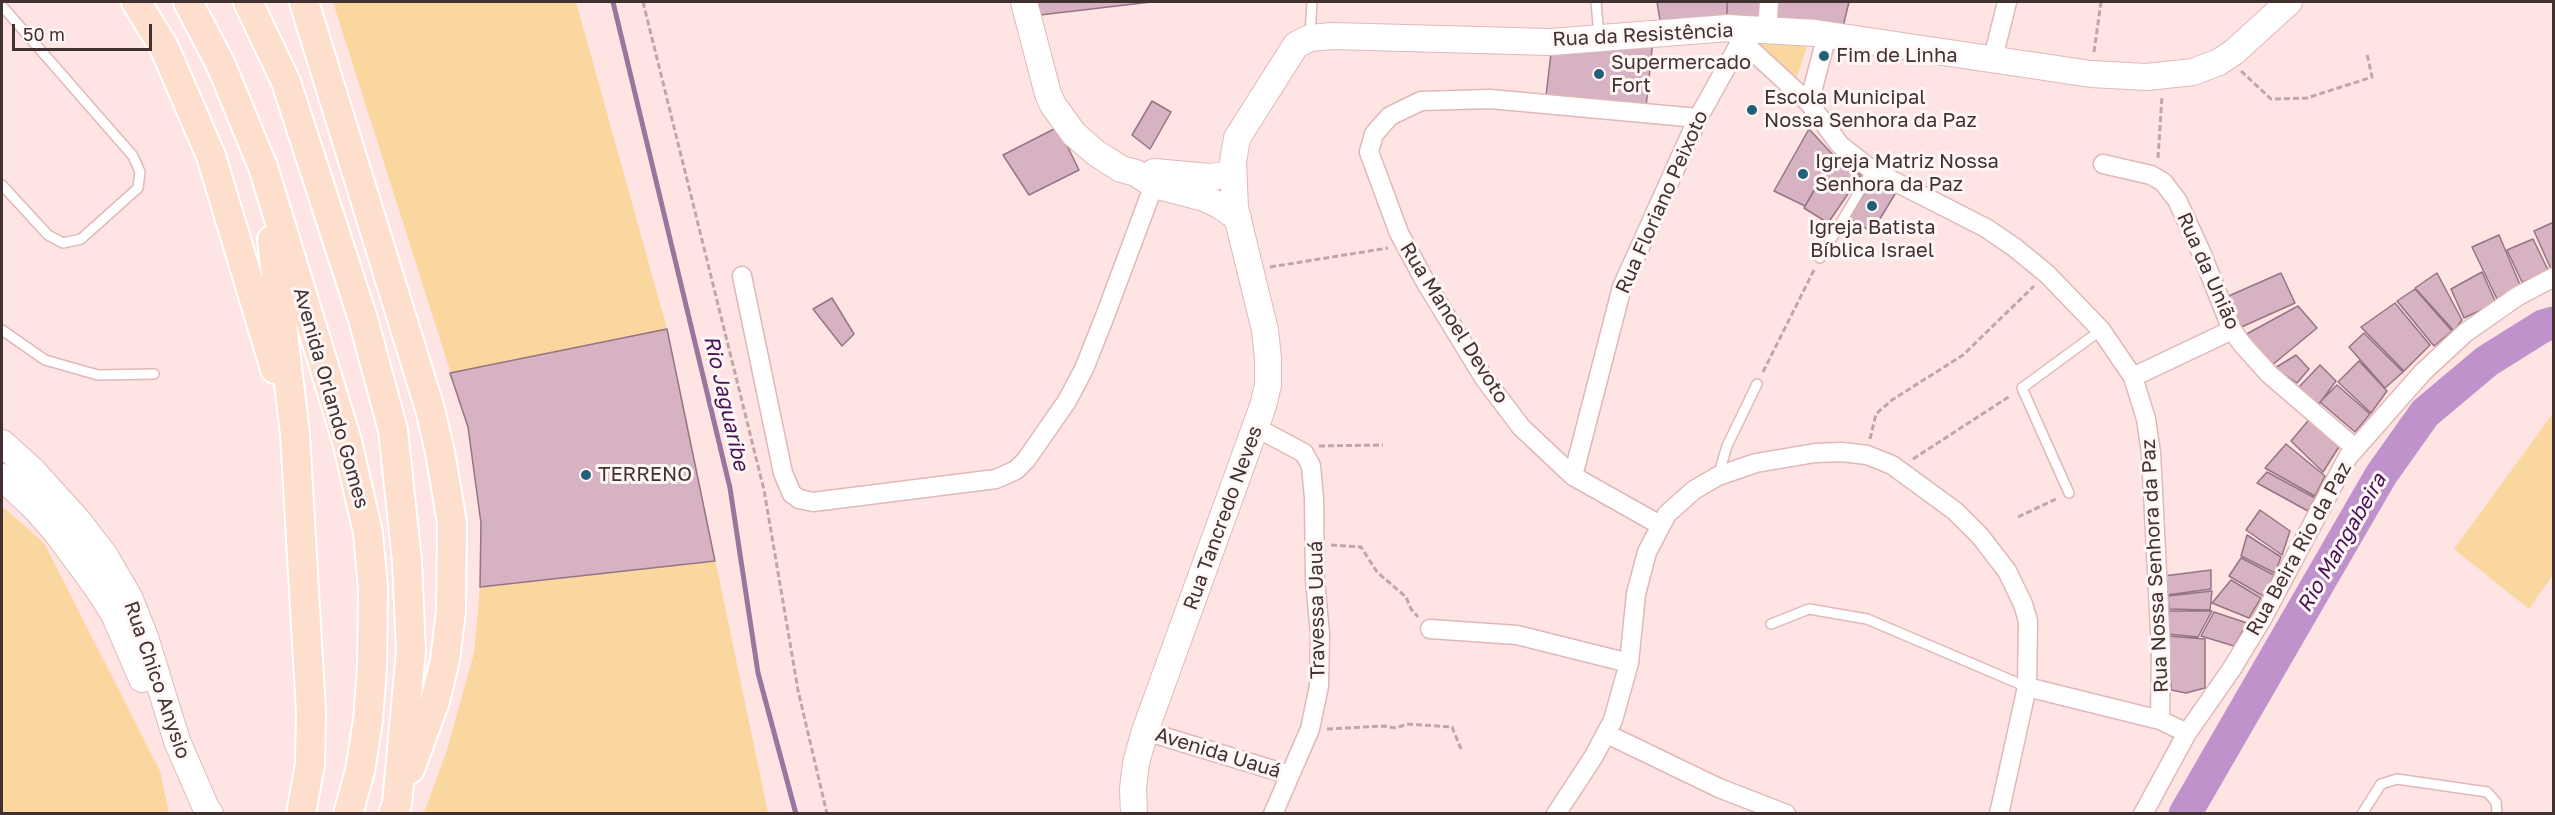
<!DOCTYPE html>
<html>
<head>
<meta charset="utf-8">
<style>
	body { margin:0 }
	#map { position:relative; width:2555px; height:815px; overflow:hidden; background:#fee4e3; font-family:"Golos Text",sans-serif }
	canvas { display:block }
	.frame { position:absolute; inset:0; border:3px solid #423131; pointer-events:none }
	.scale { position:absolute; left:12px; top:24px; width:140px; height:27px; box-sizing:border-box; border:3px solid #423131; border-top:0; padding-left:8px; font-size:18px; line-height:21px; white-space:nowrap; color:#423131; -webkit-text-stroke:4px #fff6f6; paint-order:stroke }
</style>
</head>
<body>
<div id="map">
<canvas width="2555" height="815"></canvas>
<div class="frame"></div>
<div class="scale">50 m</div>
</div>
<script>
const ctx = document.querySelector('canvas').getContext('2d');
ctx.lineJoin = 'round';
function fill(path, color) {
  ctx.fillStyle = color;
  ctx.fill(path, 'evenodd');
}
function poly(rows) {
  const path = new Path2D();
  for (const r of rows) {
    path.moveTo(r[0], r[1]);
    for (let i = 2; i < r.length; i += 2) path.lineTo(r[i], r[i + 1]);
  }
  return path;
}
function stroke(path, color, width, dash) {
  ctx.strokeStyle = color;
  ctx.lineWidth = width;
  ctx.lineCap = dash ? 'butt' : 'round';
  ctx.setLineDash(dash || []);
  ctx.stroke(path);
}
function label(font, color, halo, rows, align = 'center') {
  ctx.font = font + ' "Golos Text",sans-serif';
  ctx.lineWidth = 6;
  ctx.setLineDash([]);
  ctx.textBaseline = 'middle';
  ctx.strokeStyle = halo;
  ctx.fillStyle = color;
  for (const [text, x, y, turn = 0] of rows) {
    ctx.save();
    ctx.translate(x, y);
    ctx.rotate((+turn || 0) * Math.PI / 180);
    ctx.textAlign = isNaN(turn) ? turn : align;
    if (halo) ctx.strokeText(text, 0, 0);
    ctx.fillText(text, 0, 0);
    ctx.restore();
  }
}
const green = poly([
	[333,2,576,2,667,329,768,813,424,813,447,750,474,653,480,587,481,523,468,427],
	[1745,34,1809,39,1797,77],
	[2551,416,2554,418,2553,575,2529,609,2454,549],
	[2,506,44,543,160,771,169,813,2,813]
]);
const stream = poly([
	[613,2,730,488,758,673,796,814]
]);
const river = poly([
	[2185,814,2381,475,2425,413,2487,361,2543,326,2554,323]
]);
const building = poly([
	[1038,2,1151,2,1040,15,1038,2],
	[1657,2,1727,2,1727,18,1660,20,1657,2],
	[1727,2,1760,2,1759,20,1727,18,1727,2],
	[1772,2,1849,2,1842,31,1769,21,1772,2],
	[1653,40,1646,107,1546,96,1551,53,1653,40],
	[1152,101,1171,112,1150,149,1132,135,1152,101],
	[1058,127,1079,170,1029,195,1003,155,1058,127],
	[1809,129,1834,156,1805,206,1774,191,1809,129],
	[1833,158,1861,175,1828,223,1804,208,1833,158],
	[1873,180,1895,194,1872,232,1849,218,1873,180],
	[2554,222,2554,268,2551,269,2534,231,2554,222],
	[2499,235,2520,285,2497,299,2472,247,2499,235],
	[2533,239,2549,272,2522,282,2507,250,2533,239],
	[2482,272,2496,303,2464,318,2451,289,2482,272],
	[2281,273,2295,303,2237,329,2224,298,2281,273],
	[2437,273,2462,320,2454,331,2415,288,2437,273],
	[2415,289,2452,331,2434,346,2397,301,2415,289],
	[832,298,854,334,842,346,813,309,832,298],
	[2395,303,2430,345,2404,371,2361,327,2395,303],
	[2298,306,2317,328,2271,366,2243,336,2298,306],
	[667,329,715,561,480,587,481,523,468,427,450,373,667,329],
	[2364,333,2403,372,2385,388,2349,347,2364,333],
	[2296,355,2309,369,2297,383,2275,368,2296,355],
	[2359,361,2387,391,2371,413,2338,382,2359,361],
	[2320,365,2336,381,2319,404,2298,388,2320,365],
	[2337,385,2370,414,2355,432,2320,402,2337,385],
	[2312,416,2342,442,2323,472,2291,441,2312,416],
	[2286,444,2325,476,2315,496,2265,468,2286,444],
	[2267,472,2315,498,2308,511,2257,483,2267,472],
	[2260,510,2290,531,2282,555,2246,530,2260,510],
	[2247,535,2281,557,2275,573,2241,556,2247,535],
	[2241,558,2274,575,2263,596,2229,576,2241,558],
	[2211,570,2211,589,2167,595,2164,576,2211,570],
	[2231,580,2261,598,2249,618,2212,603,2231,580],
	[2212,591,2210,610,2169,609,2168,596,2212,591],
	[2169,611,2212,611,2198,637,2167,634,2169,611],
	[2214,612,2247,623,2234,646,2201,636,2214,612],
	[2168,636,2205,639,2205,688,2186,693,2171,690,2168,636]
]);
const path = poly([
	[643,2,764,490,798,690,827,814],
	[2094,52,2101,2],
	[2241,71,2271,99,2307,98,2372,77,2367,54],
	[2158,158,2162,96],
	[1270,267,1388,248],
	[1763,372,1814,270],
	[1870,439,1876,414,1892,400,1963,355,2034,286],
	[1319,446,1383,445],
	[1913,459,2010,396],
	[2018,517,2056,499],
	[1331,545,1361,547,1377,572,1406,597,1411,609,1418,617],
	[1327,729,1384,726,1396,728,1407,724,1452,727,1461,749]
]);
const lane = poly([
	[1596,2,1599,35],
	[2,6,133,156,140,172,138,188,81,239,63,243,48,235,2,185],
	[1310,36,1312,2],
	[1820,258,1872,170],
	[2,330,45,360,98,375,154,374],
	[1718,476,1727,446,1757,384],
	[2069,493,2022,388,2101,330],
	[1771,624,1809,609,1867,619,2027,687],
	[2362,814,2381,784,2397,779,2487,792,2496,802,2497,814]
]);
const street = poly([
	[1767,31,1769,2],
	[1734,34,1809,103,1827,35],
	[1993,58,2007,2],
	[1809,103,1840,145,1872,170,1986,228,2014,247,2047,274,2101,330,2133,377,2146,419,2151,453,2161,650,2160,720],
	[2103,164,2151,175,2163,182,2177,200,2201,252,2232,330,2242,344,2269,374,2355,448],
	[742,276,783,473,792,494,799,499,813,502,996,479,1016,470,1026,460,1067,401,1084,369,1105,316,1158,174],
	[2133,377,2232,330],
	[1257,428,1304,453,1311,466,1314,498,1315,580,1320,634,1319,686,1310,729,1273,814],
	[1573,476,1622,287,1698,118,1741,41],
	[1660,525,1573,476,1521,427,1484,378,1426,283,1399,233,1369,152,1374,134,1390,116,1421,101,1490,99,1698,118],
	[1430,629,1517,635,1629,663],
	[2027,687,2160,720,2187,733],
	[1145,731,1290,775],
	[1607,734,1719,788,1786,814],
	[1556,814,1594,756,1613,720,1629,663,1636,594,1647,552,1667,514,1694,490,1718,476,1756,463,1815,453,1842,452,1867,455,1892,465,1955,511,1980,536,2007,571,2023,604,2028,621,2027,687,1999,814],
	[2143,814,2187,733,2231,670,2262,619,2348,457,2423,372,2465,333,2518,296,2554,277]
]);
const secondary = poly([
	[1024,2,1048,94,1053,105,1074,134,1096,153,1121,169,1136,173,1154,185,1204,198,1219,205,1238,218],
	[1154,172,1210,177,1232,174],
	[2,443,33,471,79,522,105,556,129,597,145,637,177,741,206,808,210,814],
	[2,477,36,509,57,533,96,586,114,614,142,679],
	[1134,814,1133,789,1136,763,1145,731,1263,406,1268,385,1268,358,1265,330,1235,208,1233,162,1237,138,1296,45,1310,38,1333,36,1551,42,1728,28,1815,33,2091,74,2147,77,2193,72,2219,62,2234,52,2289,2]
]);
const primary = poly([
	[136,2,164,47,211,156,275,369],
	[188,2,221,65,263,167,347,441,368,533,373,589,372,668,368,720,360,771,348,814],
	[248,2,286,82,363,319,393,430,407,561,411,651,397,804,393,814],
	[304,2,430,409,440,452,452,523,451,611,445,660,435,701,410,769],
	[272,240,295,434,311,712,310,764,301,814]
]);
const markers = [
	[1824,56,6,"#236077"],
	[1599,74,6,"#236077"],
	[1752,110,6,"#236077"],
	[1803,174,6,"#236077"],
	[1872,206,6,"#236077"],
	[586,475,6,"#236077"]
];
const streetNames = [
	["Rua da Resistência",1643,35,-3],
	["Rua Floriano Peixoto",1662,202,-66],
	["Rua da União",2208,271,66],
	["Rua Manoel Devoto",1454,323,58],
	["Avenida Orlando Gomes",331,398,74],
	["Rua Tancredo Neves",1223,518,-70],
	["Rua Beira Rio da Paz",2299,549,-61],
	["Rua Nossa Senhora da Paz",2155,566,-93],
	["Travessa Uauá",1317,610,-91],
	["Rua Chico Anysio",157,680,71],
	["Avenida Uauá",1218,753,17]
];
const poiNames = [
	["Fim de Linha",1836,56],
	["Supermercado",1611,63],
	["Fort",1611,86],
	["Escola Municipal",1764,98],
	["Nossa Senhora da Paz",1764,121],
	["Igreja Matriz Nossa",1815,162],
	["Senhora da Paz",1815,185],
	["Igreja Batista",1872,228,"center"],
	["Bíblica Israel",1872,251,"center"],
	["TERRENO",598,475]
];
const waterNames = [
	["Rio Jaguaribe",726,403,77],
	["Rio Mangabeira",2342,543,-60]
];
fill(green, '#f9d79f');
stroke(stream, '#9a759e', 5);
stroke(river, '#bf92cc', 33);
fill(building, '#d6b2c2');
stroke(building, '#967484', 1.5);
stroke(lane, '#e1b8b7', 12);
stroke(street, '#e1b8b7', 21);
stroke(secondary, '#e1b8b7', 28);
stroke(primary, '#fff', 32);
stroke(path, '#bea7a6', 3, [6, 3]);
stroke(lane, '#fff', 9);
stroke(street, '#fff', 18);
stroke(secondary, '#fff', 26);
stroke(primary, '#fedecd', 28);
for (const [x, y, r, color] of markers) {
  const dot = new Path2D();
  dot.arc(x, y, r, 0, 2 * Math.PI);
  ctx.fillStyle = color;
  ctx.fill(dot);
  stroke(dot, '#fff6f6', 2);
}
label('20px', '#423131', '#fff6f6', streetNames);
label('20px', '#423131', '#fff6f6', poiNames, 'left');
label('italic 21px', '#491157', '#fff6f6', waterNames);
</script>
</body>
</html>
